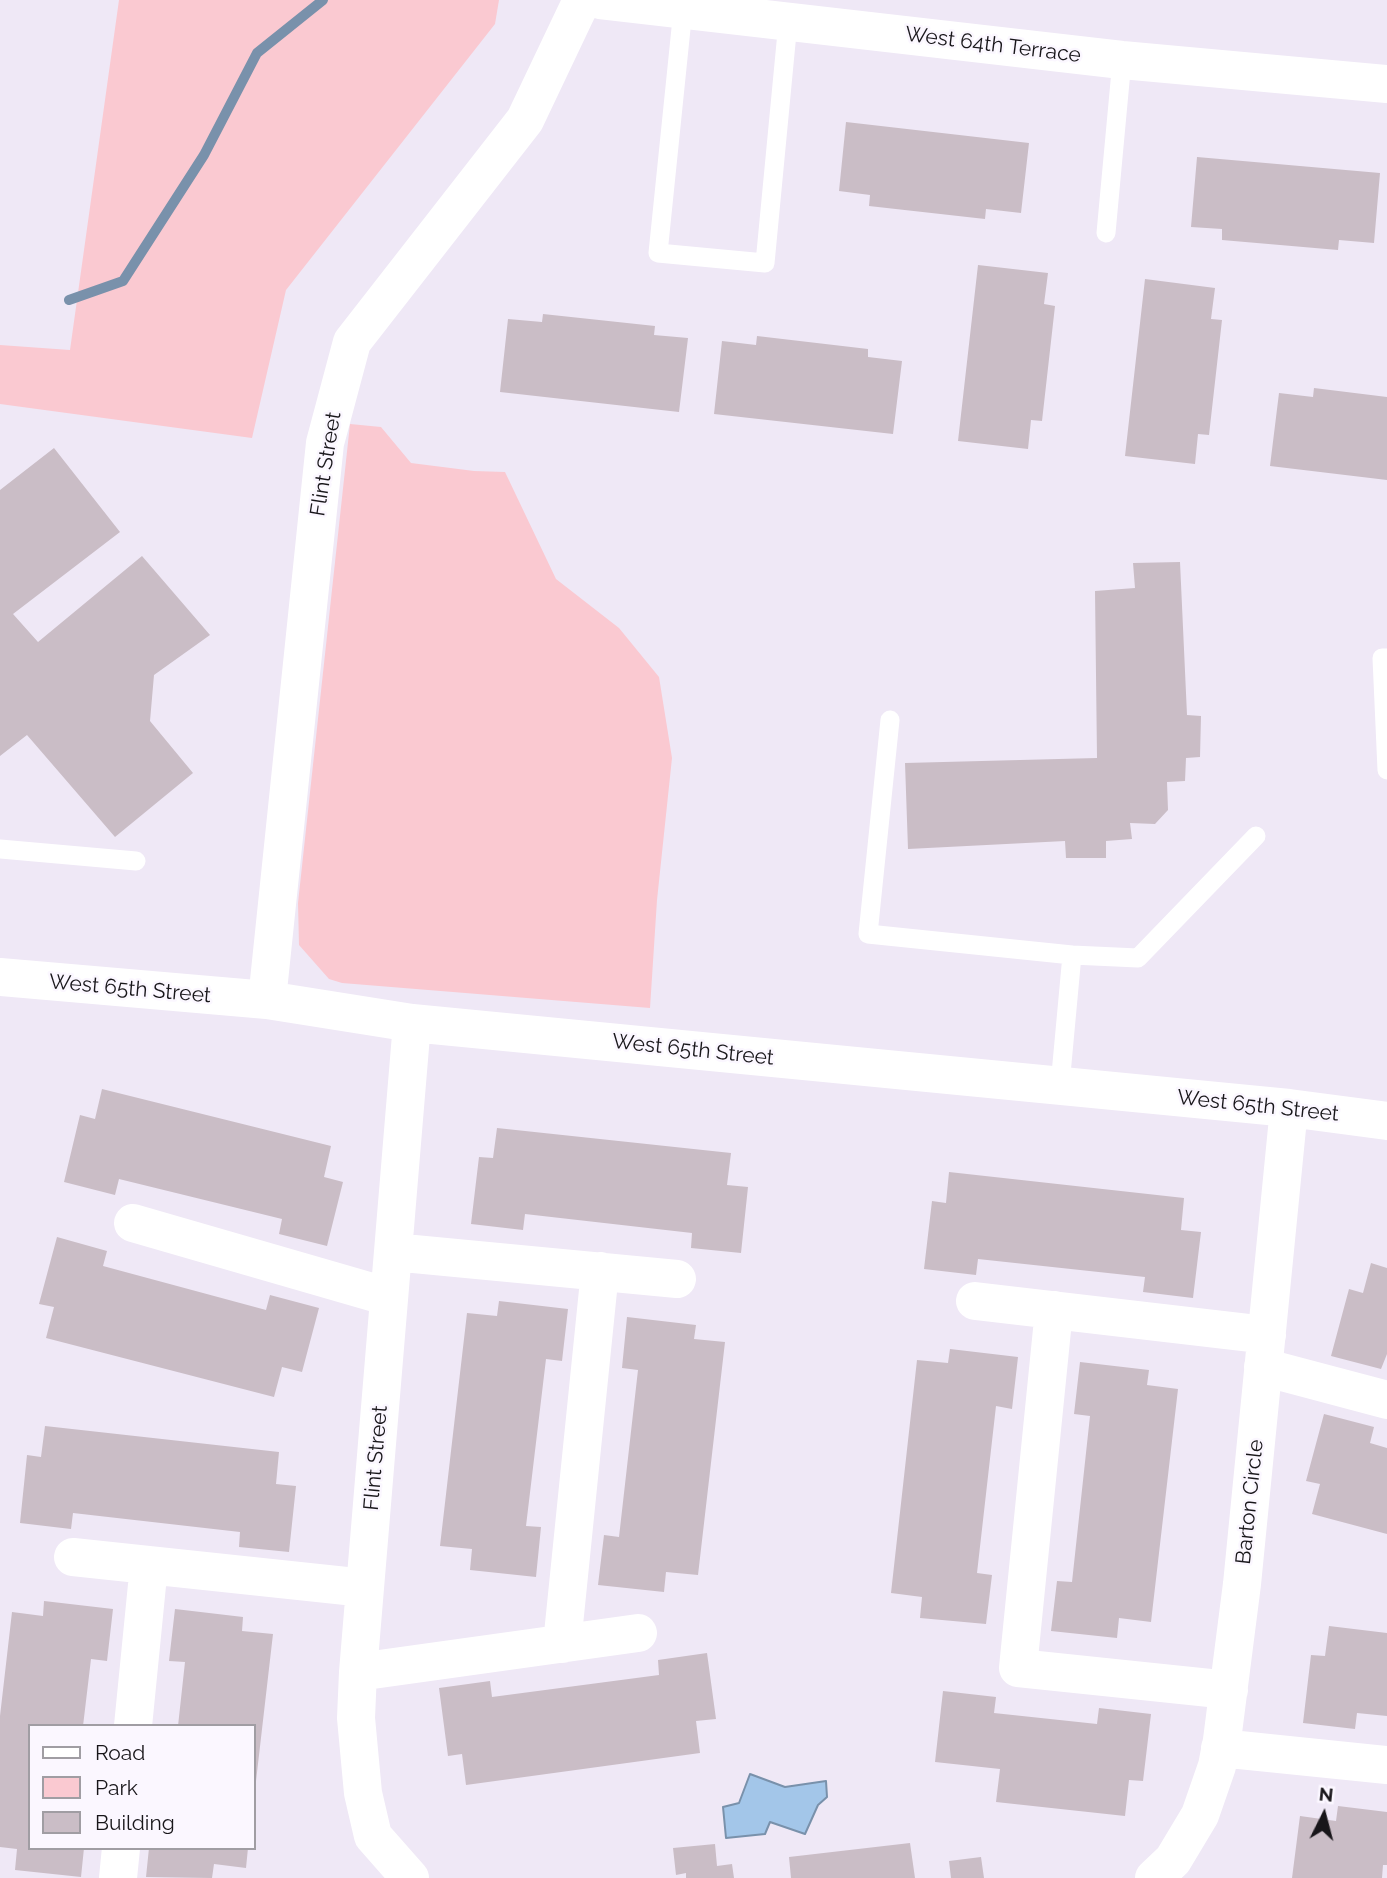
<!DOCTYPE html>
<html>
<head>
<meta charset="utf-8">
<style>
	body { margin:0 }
	#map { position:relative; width:1387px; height:1878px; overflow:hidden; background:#efe8f6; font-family:Raleway,sans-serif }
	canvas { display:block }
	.legend { position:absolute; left:28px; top:1724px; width:228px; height:126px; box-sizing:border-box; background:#fbf7ff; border:2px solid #a09da3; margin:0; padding:9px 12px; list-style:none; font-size:21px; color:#18161a }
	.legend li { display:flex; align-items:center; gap:14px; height:35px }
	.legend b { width:35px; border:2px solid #a09da3 }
	.north { position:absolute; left:1289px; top:1780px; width:70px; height:70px; -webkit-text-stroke:5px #fbf7ff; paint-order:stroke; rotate:6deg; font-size:19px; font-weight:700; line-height:28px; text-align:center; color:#18161a }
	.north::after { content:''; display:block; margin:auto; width:24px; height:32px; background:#18161a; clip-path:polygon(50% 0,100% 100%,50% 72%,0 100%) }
</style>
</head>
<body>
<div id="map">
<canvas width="1387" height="1878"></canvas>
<ul class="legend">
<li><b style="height:9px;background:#fff"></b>Road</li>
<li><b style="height:19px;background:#fac9d1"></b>Park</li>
<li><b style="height:19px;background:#cabdc6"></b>Building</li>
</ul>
<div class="north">N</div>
</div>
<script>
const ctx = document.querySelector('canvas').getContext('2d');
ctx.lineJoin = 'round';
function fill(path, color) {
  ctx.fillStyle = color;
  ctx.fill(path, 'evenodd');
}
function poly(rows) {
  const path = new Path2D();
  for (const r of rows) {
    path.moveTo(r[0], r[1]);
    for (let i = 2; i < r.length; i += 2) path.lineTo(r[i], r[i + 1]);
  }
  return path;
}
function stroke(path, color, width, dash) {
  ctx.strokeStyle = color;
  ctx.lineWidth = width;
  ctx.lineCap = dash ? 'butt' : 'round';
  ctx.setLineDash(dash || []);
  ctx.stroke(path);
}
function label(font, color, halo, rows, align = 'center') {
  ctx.font = font + ' Raleway,sans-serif';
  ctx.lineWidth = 5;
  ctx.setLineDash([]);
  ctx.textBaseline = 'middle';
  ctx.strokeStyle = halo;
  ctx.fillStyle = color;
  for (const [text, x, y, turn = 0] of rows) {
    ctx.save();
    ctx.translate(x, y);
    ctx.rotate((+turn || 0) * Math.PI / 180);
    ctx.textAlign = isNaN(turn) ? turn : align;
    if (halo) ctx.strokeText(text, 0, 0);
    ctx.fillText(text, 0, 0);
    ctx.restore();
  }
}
const green = poly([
	[119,0,499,0,495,24,286,290,252,438,0,404,0,345,70,350],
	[350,424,381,427,411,463,474,471,505,472,556,579,619,628,659,677,672,758,657,900,650,1008,342,983,329,979,299,945,298,903]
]);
const water = poly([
	[750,1774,785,1787,826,1781,827,1797,818,1805,805,1834,770,1822,765,1834,726,1838,723,1807,739,1803,750,1774]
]);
const stream = poly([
	[69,300,123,281,204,155,257,53,323,0]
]);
const building = poly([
	[846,122,1029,143,1021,213,986,209,985,219,869,206,870,195,839,191],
	[1197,157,1380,173,1374,243,1339,240,1338,250,1222,240,1222,229,1191,227],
	[978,265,1048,273,1044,304,1055,306,1042,421,1031,420,1028,449,958,441],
	[1145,279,1215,288,1211,319,1222,320,1209,435,1198,434,1195,464,1125,456],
	[543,314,655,326,654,335,688,338,679,412,500,392,508,319,542,322],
	[757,336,868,349,868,357,902,361,893,434,714,414,722,341,756,345],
	[1314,388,1387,397,1387,480,1270,466,1279,393,1313,397],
	[54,448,120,532,13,614,38,642,142,556,210,635,154,675,150,721,193,773,115,837,27,735,0,756,0,490],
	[1180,562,1187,715,1201,716,1200,757,1186,758,1185,781,1167,782,1168,810,1155,824,1130,823,1132,839,1106,841,1106,858,1066,858,1065,841,908,849,905,763,1097,758,1095,591,1135,588,1133,563],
	[102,1089,331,1146,324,1177,343,1182,327,1246,279,1234,282,1219,119,1179,115,1195,64,1182,80,1115,95,1119],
	[497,1128,731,1153,727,1185,748,1187,741,1253,691,1248,692,1233,525,1214,523,1230,471,1224,479,1157,493,1158],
	[949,1172,1184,1198,1181,1230,1201,1232,1193,1298,1143,1292,1145,1277,978,1259,976,1275,924,1269,932,1201,946,1203],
	[57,1237,107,1251,103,1266,266,1310,270,1295,319,1308,302,1372,282,1367,274,1397,46,1338,54,1307,39,1304],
	[1371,1263,1387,1268,1387,1354,1381,1369,1331,1356,1349,1289,1363,1293],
	[499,1301,568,1309,562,1361,546,1359,526,1526,541,1527,536,1577,470,1570,472,1549,440,1546,467,1313,497,1316],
	[627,1317,696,1325,694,1339,725,1342,698,1575,666,1572,664,1592,598,1585,604,1535,619,1537,638,1370,622,1368],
	[950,1349,1018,1357,1012,1409,996,1406,977,1573,992,1575,986,1624,920,1618,922,1597,891,1593,917,1360,948,1363],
	[1080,1362,1149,1370,1147,1385,1178,1389,1151,1622,1119,1618,1117,1638,1051,1631,1057,1581,1072,1582,1090,1416,1074,1414],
	[1324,1414,1374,1427,1370,1443,1387,1448,1387,1534,1312,1514,1320,1484,1306,1481],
	[45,1426,279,1452,276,1484,296,1486,289,1552,239,1547,240,1532,73,1513,71,1529,20,1523,27,1455,41,1457],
	[44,1601,113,1609,107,1661,91,1659,83,1726,30,1726,30,1848,84,1848,81,1877,15,1870,17,1849,0,1847,0,1716,12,1612,43,1616],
	[175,1609,243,1617,242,1631,273,1634,256,1781,254,1781,254,1726,178,1726,185,1662,169,1661],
	[1329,1626,1387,1633,1387,1716,1357,1713,1355,1729,1303,1723,1311,1655,1325,1656],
	[707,1653,716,1719,696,1721,700,1753,466,1785,462,1754,448,1756,439,1688,490,1681,492,1697,659,1675,658,1660],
	[943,1691,996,1697,994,1713,1097,1724,1099,1708,1151,1714,1143,1781,1129,1780,1125,1816,996,1802,1000,1769,935,1762],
	[1338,1806,1387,1812,1387,1865,1383,1865,1382,1878,1292,1878,1300,1816,1336,1821],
	[910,1843,915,1878,791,1878,789,1857],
	[715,1844,717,1866,732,1864,734,1878,686,1878,686,1873,676,1875,673,1848],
	[149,1848,248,1848,246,1868,214,1864,212,1878,146,1877],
	[981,1857,984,1878,951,1878,949,1861]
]);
const lane = poly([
	[683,9,658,253,765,263,788,22],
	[1106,233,1122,60],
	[1387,658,1382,658,1387,770],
	[890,720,868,934,1072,955],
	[0,849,136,861],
	[1060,1085,1072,955,1138,958,1256,836]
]);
const street = poly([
	[600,0,1122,60,1387,84],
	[0,977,267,1000,412,1023,1289,1108,1387,1121],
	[267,1000,325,443,352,342,525,120,582,0],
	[133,1223,389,1297],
	[393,1252,677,1279],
	[975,1301,1267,1335],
	[1054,1310,1018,1668,1229,1690],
	[1263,1367,1387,1400],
	[73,1557,365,1588],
	[562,1644,600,1271],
	[358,1672,638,1633],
	[133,1726,149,1565],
	[1220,1748,1387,1765],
	[118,1878,121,1848],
	[410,1878,373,1836,363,1793,356,1718,358,1672,412,1023],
	[1154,1878,1173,1860,1200,1815,1217,1766,1222,1740,1242,1584,1289,1108]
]);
const streetNames = [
	["West 64th Terrace",993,45,7],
	["Flint Street",326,464,-81],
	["West 65th Street",130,989,5],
	["West 65th Street",693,1050,6],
	["West 65th Street",1258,1106,6],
	["Flint Street",376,1458,-85],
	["Barton Circle",1250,1502,-84]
];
fill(green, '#fac9d1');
fill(water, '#a3c6e9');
stroke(water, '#7991ab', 2);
stroke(stream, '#7991ab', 10);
fill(building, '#cabdc6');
stroke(lane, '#fff', 19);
stroke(street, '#fff', 38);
label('21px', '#18161a', '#fbf7ff', streetNames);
</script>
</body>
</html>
